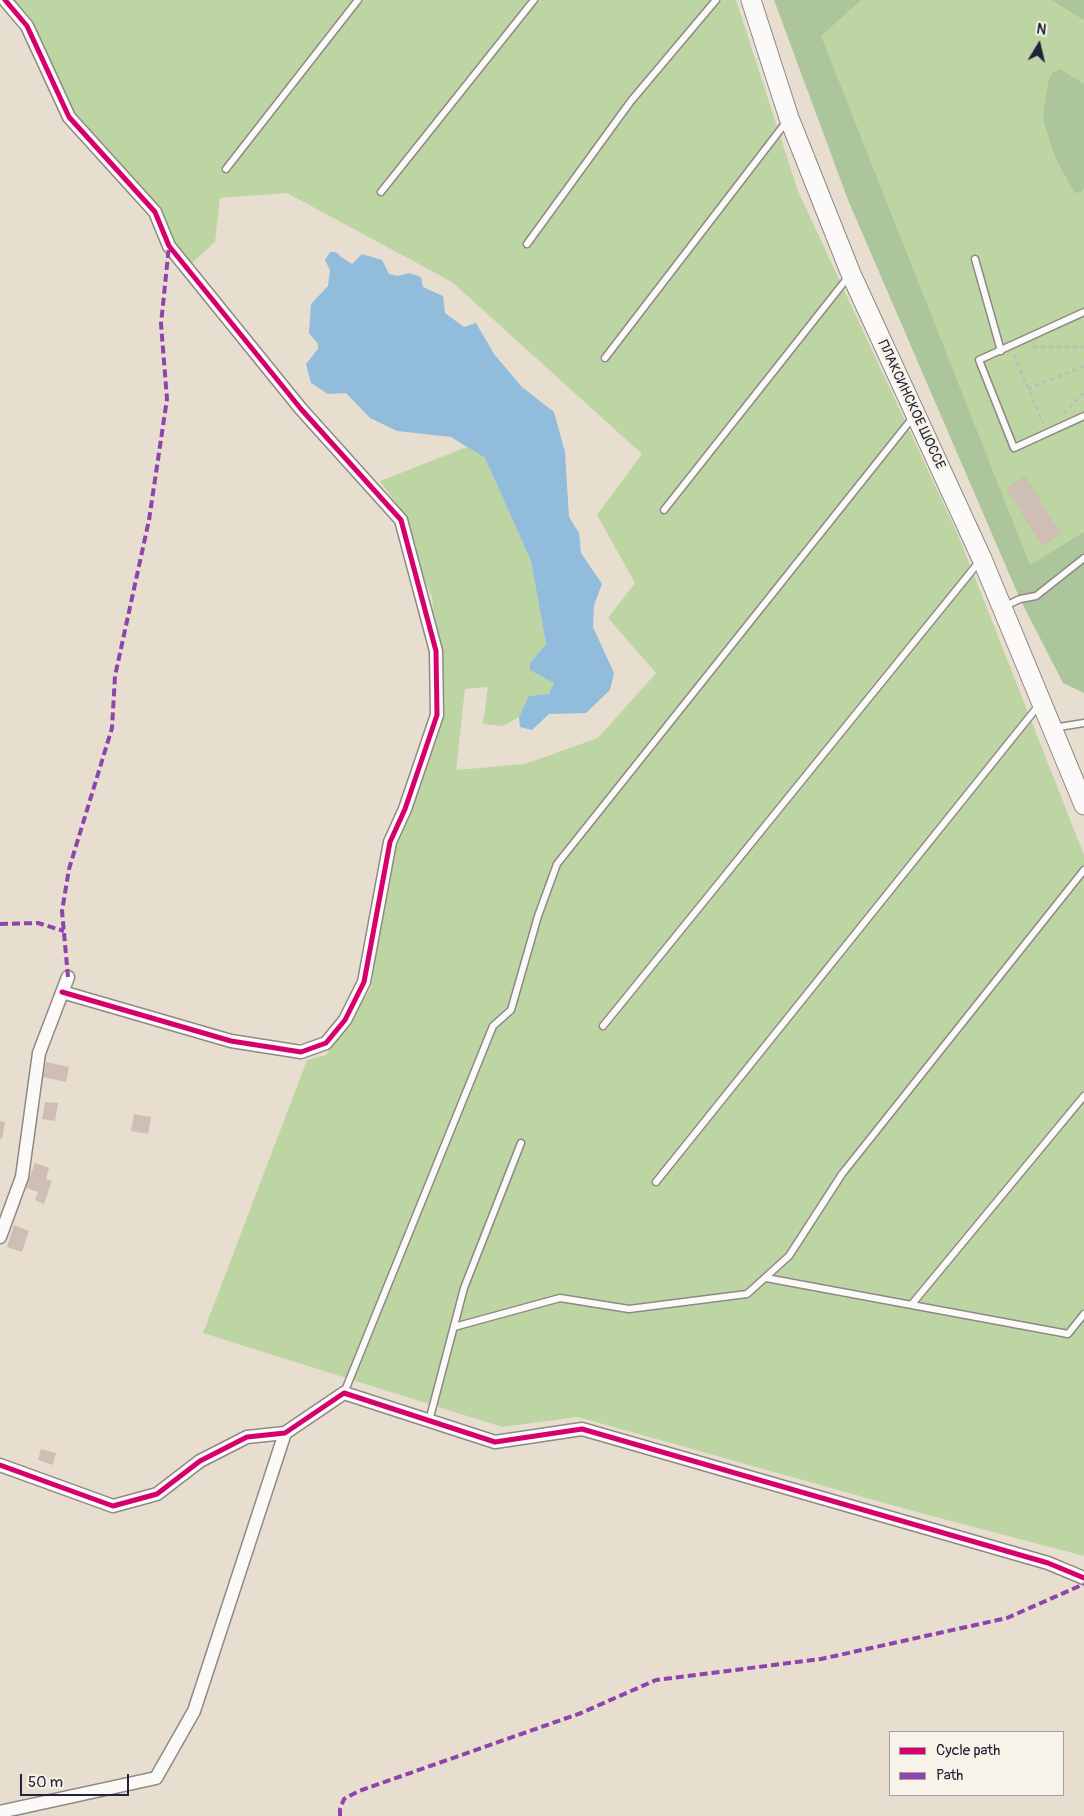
<!DOCTYPE html>
<html>
<head>
<meta charset="utf-8">
<style>
	body { margin:0 }
	#map { position:relative; width:1084px; height:1816px; overflow:hidden; background:#e8ded0; font-family:Pangolin,sans-serif }
	canvas { display:block }
	.legend { position:absolute; left:889px; top:1731px; width:175px; height:65px; box-sizing:border-box; background:#f7f3e8; border:1px solid #a29fa3; margin:0; padding:6px 9px; list-style:none; font-size:15px; color:#22223b }
	.legend li { display:flex; align-items:center; gap:10px; height:25px }
	.legend b { width:25px; border:1px solid #a29fa3 }
	.north { position:absolute; left:1014px; top:20px; width:50px; height:50px; -webkit-text-stroke:4px #f7f3e8; paint-order:stroke; rotate:9deg; font-size:14px; font-weight:700; line-height:20px; text-align:center; color:#22223b }
	.north::after { content:''; display:block; margin:auto; width:18px; height:22px; background:#22223b; clip-path:polygon(50% 0,100% 100%,50% 72%,0 100%) }
	.scale { position:absolute; left:20px; top:1774px; width:109px; height:22px; box-sizing:border-box; border:2px solid #22223b; border-top:0; padding-left:6px; font-size:15px; line-height:18px; white-space:nowrap; color:#22223b; -webkit-text-stroke:4px #f7f3e8; paint-order:stroke }
</style>
</head>
<body>
<div id="map">
<canvas width="1084" height="1816"></canvas>
<ul class="legend">
<li><b style="height:6px;background:#d6006c"></b>Cycle path</li>
<li><b style="height:6px;background:#8e44ad"></b>Path</li>
</ul>
<div class="north">N</div>
<div class="scale">50 m</div>
</div>
<script>
const ctx = document.querySelector('canvas').getContext('2d');
ctx.lineJoin = 'round';
function fill(path, color) {
  ctx.fillStyle = color;
  ctx.fill(path, 'evenodd');
}
function poly(rows) {
  const path = new Path2D();
  for (const r of rows) {
    path.moveTo(r[0], r[1]);
    for (let i = 2; i < r.length; i += 2) path.lineTo(r[i], r[i + 1]);
  }
  return path;
}
function stroke(path, color, width, dash) {
  ctx.strokeStyle = color;
  ctx.lineWidth = width;
  ctx.lineCap = dash ? 'butt' : 'round';
  ctx.setLineDash(dash || []);
  ctx.stroke(path);
}
function label(font, color, halo, rows, align = 'center') {
  ctx.font = font + ' Pangolin,sans-serif';
  ctx.lineWidth = 5;
  ctx.setLineDash([]);
  ctx.textBaseline = 'middle';
  ctx.strokeStyle = halo;
  ctx.fillStyle = color;
  for (const [text, x, y, turn = 0] of rows) {
    ctx.save();
    ctx.translate(x, y);
    ctx.rotate((+turn || 0) * Math.PI / 180);
    ctx.textAlign = isNaN(turn) ? turn : align;
    if (halo) ctx.strokeText(text, 0, 0);
    ctx.fillText(text, 0, 0);
    ctx.restore();
  }
}
const green = poly([
	[11,0,736,0,798,191,959,537,1084,855,1084,1556,913,1511,578,1417,502,1427,203,1333,307,1060,326,1055,371,988,391,859,440,728,442,701,432,597,418,566,407,519,380,481,467,447,485,458,531,561,546,644,530,663,554,683,549,694,529,696,519,717,503,726,483,724,488,687,465,689,456,770,525,764,598,738,656,673,608,618,635,583,597,515,642,454,452,282,287,193,220,198,215,242,191,264,174,243,161,208,76,117,33,24],
	[799,0,1084,0,1084,558,1036,596]
]);
const forest = poly([
	[774,0,861,0,821,36,1030,565,1084,532,1084,693,1063,683,1020,599,848,200],
	[1051,0,1084,0,1084,20],
	[1060,69,1084,84,1084,188,1081,193,1074,192,1056,159,1044,123,1043,115,1049,79,1053,72]
]);
const water = poly([
	[330,252,336,252,341,257,352,264,362,254,382,260,389,274,398,276,409,273,421,277,423,287,443,296,445,313,464,327,476,323,494,354,522,387,554,412,565,452,569,517,579,533,581,553,602,584,594,605,593,627,614,673,610,690,586,713,549,714,532,730,520,727,519,717,529,696,549,694,554,683,530,670,530,663,546,644,531,561,485,458,451,437,397,431,370,418,346,393,328,394,311,383,306,364,318,349,318,344,309,333,311,304,328,286,330,270,325,260]
]);
const building = poly([
	[1025,476,1061,534,1042,546,1006,488],
	[46,1062,69,1067,66,1082,43,1077],
	[45,1102,58,1103,55,1121,42,1119],
	[134,1114,151,1117,148,1134,131,1131],
	[0,1121,5,1122,2,1139,0,1139],
	[35,1163,49,1168,46,1179,52,1181,44,1204,35,1200,38,1192,26,1188],
	[14,1225,29,1231,22,1252,7,1247],
	[41,1449,56,1453,53,1465,38,1460]
]);
const path = poly([
	[1033,347,1084,347],
	[1014,355,1043,423],
	[1028,389,1084,366],
	[1064,413,1084,393]
]);
const lane = poly([
	[226,169,358,0],
	[381,192,534,0],
	[527,244,631,101,716,0],
	[975,259,1001,351],
	[1084,312,979,360,1014,448,1084,416],
	[605,358,787,121],
	[664,510,849,276],
	[1003,607,1020,599,1036,596,1084,558],
	[1053,728,1084,723],
	[603,1026,979,562],
	[656,1182,1039,705],
	[766,1278,1068,1334,1084,1314],
	[912,1304,1084,1096],
	[454,1327,560,1298,629,1309,747,1294,789,1256,842,1174,1084,870],
	[344,1393,493,1026,511,1010,538,916,557,864,914,416],
	[429,1421,464,1288,521,1143]
]);
const street = poly([
	[5,0,27,26,69,117,155,212,169,246,301,409,401,520,436,651,437,715,405,809,390,842,364,982,345,1020,326,1043,301,1052,231,1041,62,992],
	[0,1237,22,1177,39,1053,68,977],
	[0,1465,113,1506,157,1494,200,1461,247,1437,285,1433,344,1393,495,1442,582,1429,1048,1563,1084,1578],
	[0,1812,156,1778,194,1711,285,1433]
]);
const secondary = poly([
	[751,0,789,118,851,274,982,559,1084,805]
]);
const quiet = poly([
	[0,924,38,923,64,931],
	[68,977,62,911,69,869,112,728,115,676,149,520,167,399,161,324,169,246],
	[340,1816,340,1809,344,1799,359,1791,581,1713,656,1680,821,1659,1007,1618,1084,1584]
]);
const cycleway = poly([
	[5,0,27,26,69,117,155,212,169,246,301,409,401,520,436,651,437,715,405,809,390,842,364,982,345,1020,326,1043,301,1052,231,1041,62,992],
	[0,1465,113,1506,157,1494,200,1461,247,1437,285,1433,344,1393,495,1442,582,1429,1048,1563,1084,1578]
]);
const streetNames = [
	["ПЛАКСИНСКОЕ ШОССЕ",911,405,65]
];
fill(green, '#bdd5a3');
fill(forest, '#acc59a');
fill(water, '#91bcdb');
fill(building, '#cebeb3');
stroke(lane, '#8e8986', 9);
stroke(street, '#8e8986', 15);
stroke(secondary, '#8e8986', 21);
stroke(path, '#bdbabb', 2.5, [4, 4]);
stroke(lane, '#fcfaf8', 6);
stroke(street, '#fcfaf8', 12);
stroke(secondary, '#fcfaf8', 19);
stroke(quiet, '#8e44ad', 4, [8, 4]);
stroke(cycleway, '#d6006c', 5);
label('14px', '#22223b', '#f7f3e8', streetNames);
</script>
</body>
</html>
